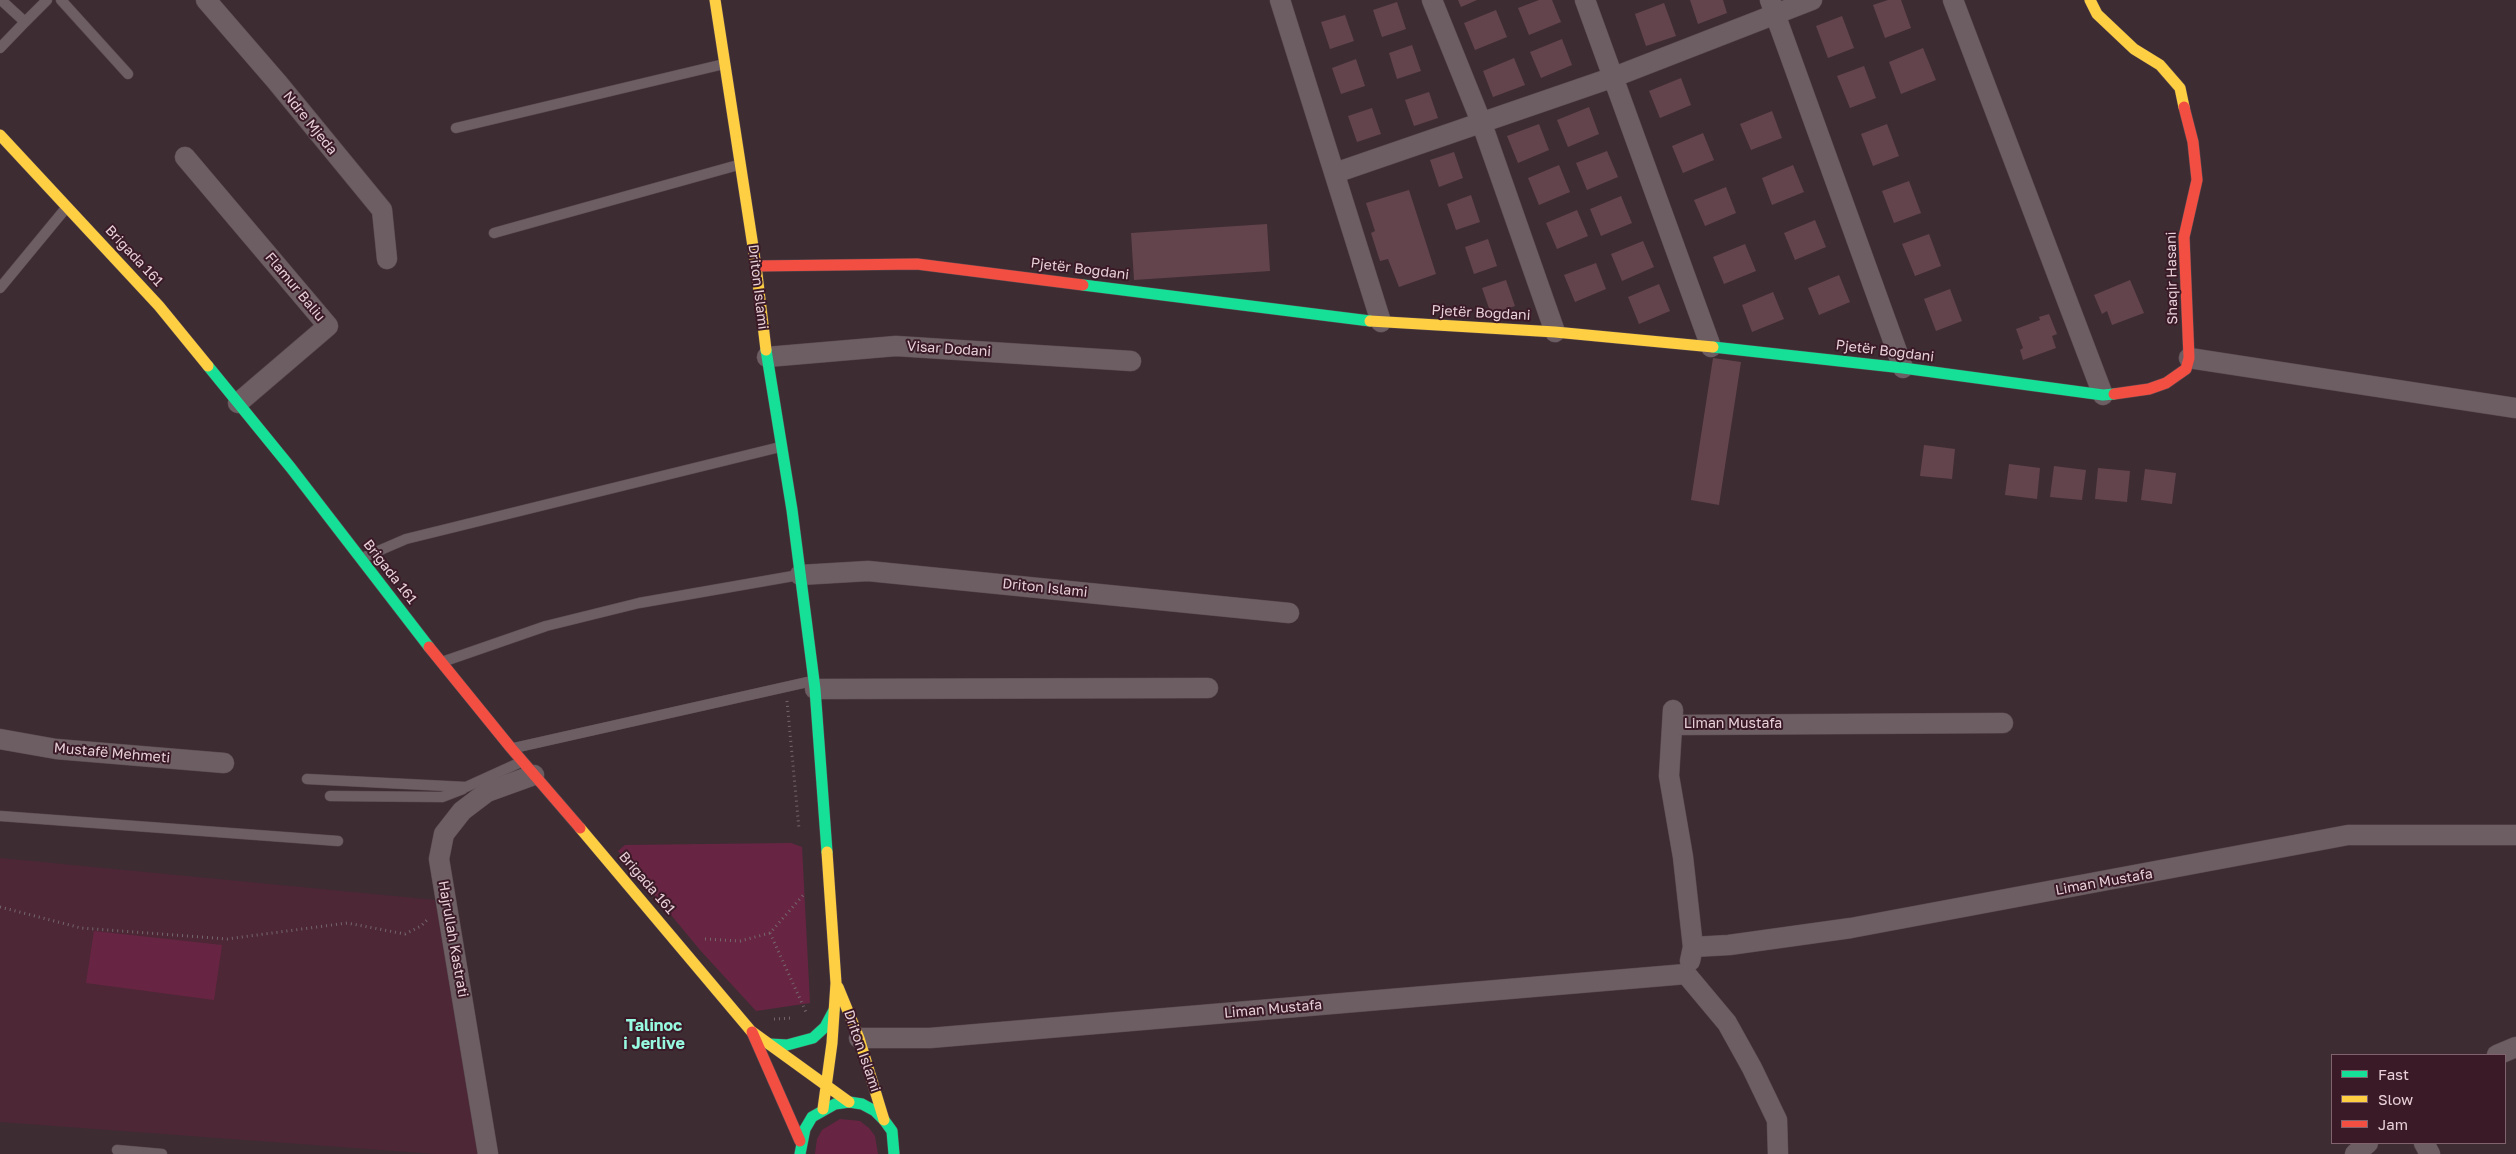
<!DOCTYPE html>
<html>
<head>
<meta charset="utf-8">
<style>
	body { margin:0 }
	#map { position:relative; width:2516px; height:1154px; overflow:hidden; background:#3e2c33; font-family:"Golos Text",sans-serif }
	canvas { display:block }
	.legend { position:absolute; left:2331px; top:1054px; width:175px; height:90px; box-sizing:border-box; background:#3b1a27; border:1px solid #80636d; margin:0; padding:6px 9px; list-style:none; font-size:15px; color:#e7d0d7 }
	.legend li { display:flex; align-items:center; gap:10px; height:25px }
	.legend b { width:25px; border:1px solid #80636d }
</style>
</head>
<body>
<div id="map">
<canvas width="2516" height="1154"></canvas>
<ul class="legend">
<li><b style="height:6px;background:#16e098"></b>Fast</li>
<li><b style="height:6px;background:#ffcf43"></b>Slow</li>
<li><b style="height:6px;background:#f24e42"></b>Jam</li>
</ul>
</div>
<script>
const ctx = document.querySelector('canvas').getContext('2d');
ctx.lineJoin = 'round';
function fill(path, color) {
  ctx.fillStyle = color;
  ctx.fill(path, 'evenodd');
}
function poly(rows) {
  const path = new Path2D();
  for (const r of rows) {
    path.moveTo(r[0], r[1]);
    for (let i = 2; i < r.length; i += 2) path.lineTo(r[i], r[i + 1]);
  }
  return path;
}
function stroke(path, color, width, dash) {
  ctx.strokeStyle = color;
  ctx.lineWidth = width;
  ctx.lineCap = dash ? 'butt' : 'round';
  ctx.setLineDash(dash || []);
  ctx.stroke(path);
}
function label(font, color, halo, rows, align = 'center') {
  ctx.font = font + ' "Golos Text",sans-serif';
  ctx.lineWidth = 4;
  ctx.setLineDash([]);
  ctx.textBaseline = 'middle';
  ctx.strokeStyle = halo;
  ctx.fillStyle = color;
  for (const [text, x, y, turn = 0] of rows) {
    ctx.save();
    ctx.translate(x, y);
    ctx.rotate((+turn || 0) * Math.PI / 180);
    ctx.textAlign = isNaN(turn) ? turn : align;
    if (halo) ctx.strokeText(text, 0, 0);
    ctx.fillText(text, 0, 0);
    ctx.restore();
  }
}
const built = poly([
	[0,858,446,901,498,1154,436,1154,0,1122]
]);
const green = poly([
	[791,843,802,847,810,1003,756,1011,700,950,618,851,625,845],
	[94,931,222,945,214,1000,86,983],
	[840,1119,860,1121,869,1128,875,1136,878,1154,815,1154,817,1139,822,1130]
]);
const building = poly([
	[1458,0,1477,0,1461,7],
	[1539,0,1552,0,1561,22,1529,35,1518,8],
	[1690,0,1723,0,1727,13,1698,24],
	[1888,0,1901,0,1911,28,1885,38,1873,5],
	[1397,2,1406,29,1382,37,1373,10],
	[1664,3,1676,36,1646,46,1635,14],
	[1496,10,1507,37,1475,50,1464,23],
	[1345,15,1354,41,1330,49,1321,22],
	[1842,16,1854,48,1828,58,1816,26],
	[1562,39,1572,65,1541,78,1530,52],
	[1412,45,1421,71,1397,79,1389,53],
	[1923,48,1936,80,1901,94,1889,62],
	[1514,58,1525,85,1493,97,1483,71],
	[1356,59,1365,86,1341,94,1332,68],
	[1864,66,1876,98,1850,108,1837,76],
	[1681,78,1691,105,1660,118,1649,91],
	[1429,92,1438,118,1414,126,1405,100],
	[1589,107,1599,134,1568,147,1557,120],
	[1372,108,1381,134,1357,142,1348,116],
	[1772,111,1782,138,1751,150,1740,124],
	[1539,124,1549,150,1518,163,1507,136],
	[1887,124,1899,156,1873,166,1861,134],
	[1703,133,1714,160,1683,173,1672,146],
	[1607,151,1618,177,1587,190,1576,163],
	[1454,152,1463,178,1439,187,1430,160],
	[1559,165,1570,192,1539,205,1528,178],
	[1793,165,1804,192,1772,205,1762,178],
	[1909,181,1921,213,1894,223,1882,191],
	[1726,187,1736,213,1705,226,1694,200],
	[1409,190,1436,274,1399,287,1388,259,1380,261,1371,233,1375,231,1366,203],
	[1471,195,1480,222,1456,230,1447,204],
	[1621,196,1632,223,1601,236,1590,209],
	[1577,210,1588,236,1557,249,1546,223],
	[1815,220,1826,247,1795,260,1784,233],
	[1267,224,1270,271,1134,280,1131,233],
	[1929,234,1941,266,1915,276,1902,244],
	[1488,239,1497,266,1474,274,1465,247],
	[1643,241,1654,267,1622,281,1611,254],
	[1745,244,1756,271,1724,284,1713,257],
	[1596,263,1606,289,1575,302,1564,275],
	[1839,275,1850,302,1819,315,1808,288],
	[1506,280,1515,306,1491,314,1482,288],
	[2130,280,2144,313,2112,325,2107,311,2102,314,2094,295],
	[1659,284,1670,311,1639,324,1628,297],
	[1950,289,1962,321,1936,331,1924,299],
	[1773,292,1784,319,1752,332,1742,305],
	[2049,314,2057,334,2052,336,2056,348,2023,360,2020,350,2023,348,2016,329,2040,320,2039,317],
	[1713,358,1741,362,1719,505,1691,500],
	[1924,445,1955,449,1952,479,1920,476],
	[2009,464,2040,468,2037,499,2005,495],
	[2054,466,2086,470,2082,500,2050,497],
	[2098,468,2130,471,2127,502,2095,499],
	[2145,469,2176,473,2172,504,2141,500]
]);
const path = poly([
	[787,701,799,829],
	[0,907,81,928,227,939,347,923,405,934,421,926,429,918],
	[770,933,806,1012],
	[705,939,740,941,770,933,805,893],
	[774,1019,792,1018]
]);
const lane = poly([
	[1,0,25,22,47,0],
	[61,0,128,74],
	[0,48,25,22],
	[456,128,724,64],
	[494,233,738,165],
	[0,288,66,208],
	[362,558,406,539,780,447],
	[442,662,546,626,639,603,799,575],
	[514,748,812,681],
	[307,779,466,787,521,762],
	[330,796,442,797,463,789],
	[0,816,338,841],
	[117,1150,162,1154]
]);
const street = poly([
	[206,0,277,82,382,210,387,259],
	[1280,0,1381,322],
	[1432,0,1482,124,1555,332],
	[1585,0,1711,347],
	[1770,0,1903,368],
	[1953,0,2103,395],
	[185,157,328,326,238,403],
	[1335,173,1614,77,1812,0],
	[767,357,896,346,1131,361],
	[2189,358,2516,408],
	[800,575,868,571,1289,613],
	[815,689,1208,688],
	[1673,710,1669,776,1683,857,1693,947,1690,961],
	[1672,725,2003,723],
	[0,739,56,749,224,763],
	[1693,947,1729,945,1851,928,2348,835,2516,835],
	[859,1038,930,1038,1686,974,1727,1023,1752,1068,1777,1120,1778,1154],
	[2497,1055,2516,1047],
	[2424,1143,2430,1154],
	[488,1154,439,859,444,834,462,811,487,792,534,775],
	[2355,1154,2368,1143]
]);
const fast = poly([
	[1083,285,1370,321],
	[1713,347,1903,368,2103,395,2114,394],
	[766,350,792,510,815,689,827,852],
	[208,366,291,468,429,647],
	[769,1044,787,1045,813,1038,825,1027,834,1010],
	[800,1154,805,1129,812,1117,835,1104,849,1102,862,1104,875,1111,884,1120,892,1131,894,1154]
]);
const slow = poly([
	[715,0,756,266,766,350],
	[2090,0,2097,14,2134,49,2160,65,2180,88,2184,107],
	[0,135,159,306,208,366],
	[1370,321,1555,332,1713,347],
	[580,828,751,1031,849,1102],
	[838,987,859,1038,884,1120],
	[823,1109,832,1043,836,983,827,852]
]);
const jam = poly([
	[756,266,917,264,1083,285],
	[2114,394,2149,389,2166,383,2186,369,2189,358,2184,237,2197,180,2193,142,2184,107],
	[429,647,511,748,580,828],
	[752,1032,800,1141]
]);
const streetNames = [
	["Ndre Mjeda",310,123,51],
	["Brigada 161",134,256,47],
	["Pjetër Bogdani",1080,269,7],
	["Shaqir Hasani",2172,278,-91],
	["Flamur Baliu",295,287,50],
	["Driton Islami",758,287,83],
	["Pjetër Bogdani",1481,313,3],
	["Visar Dodani",949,349,4],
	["Pjetër Bogdani",1885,351,7],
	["Brigada 161",390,572,52],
	["Driton Islami",1045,588,6],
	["Liman Mustafa",1733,724],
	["Mustafë Mehmeti",112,753,5],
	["Liman Mustafa",2104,882,-10],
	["Brigada 161",647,883,49],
	["Hajrullah Kastrati",453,939,80],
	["Liman Mustafa",1273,1009,-5],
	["Driton Islami",862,1051,71]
];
const quarterNames = [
	["Talinoc",654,1026],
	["i Jerlive",654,1044]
];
fill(built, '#4d2736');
fill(green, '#682543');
fill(building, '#63444c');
stroke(lane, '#5a4a50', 11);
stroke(street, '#5a4a50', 21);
stroke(fast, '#5a4a50', 12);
stroke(slow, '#5a4a50', 12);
stroke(jam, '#5a4a50', 12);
stroke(path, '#74676c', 3, [1, 4]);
stroke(lane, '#6c5e63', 10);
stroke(street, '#6c5e63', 20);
stroke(fast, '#16e098', 11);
stroke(slow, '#ffcf43', 11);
stroke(jam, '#f24e42', 11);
label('14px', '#e7d0d7', '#3b1a27', streetNames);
label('bold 16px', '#96f9e0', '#3b1a27', quarterNames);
</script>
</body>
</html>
